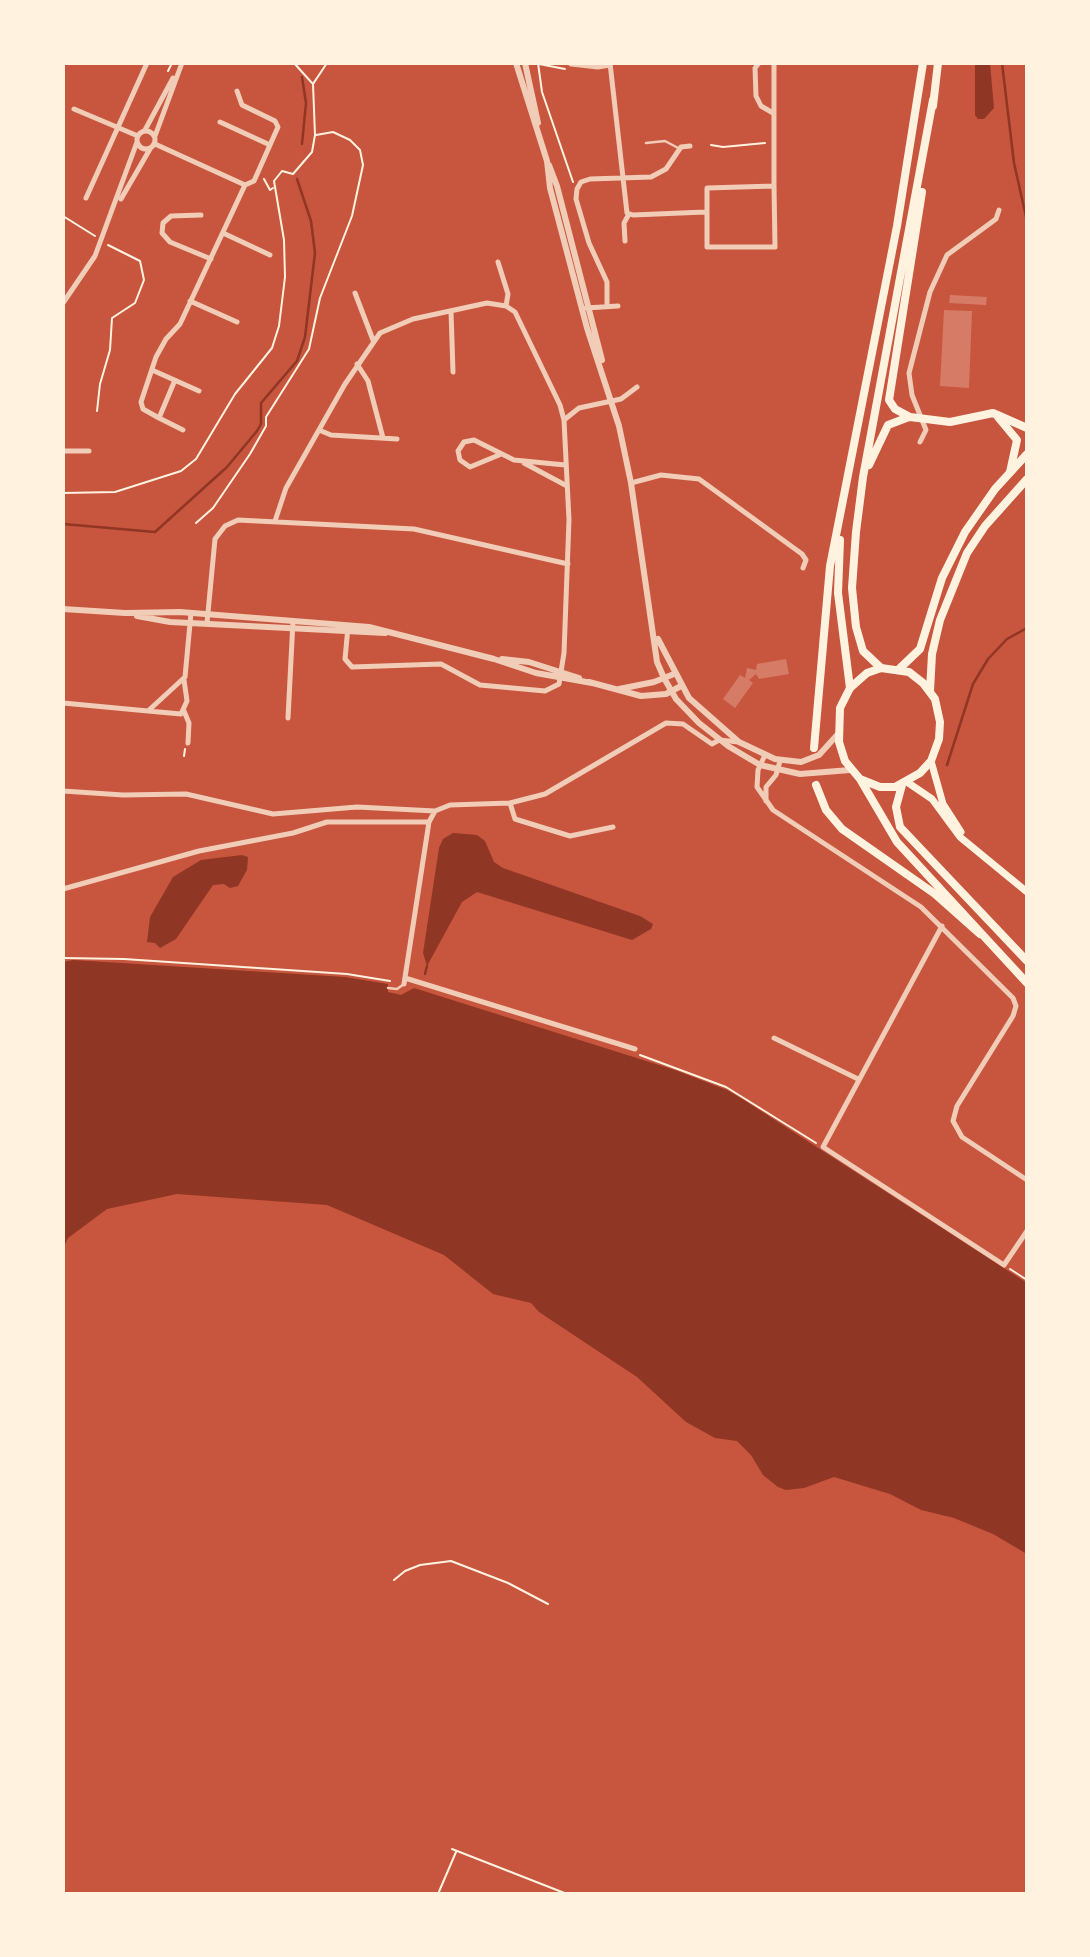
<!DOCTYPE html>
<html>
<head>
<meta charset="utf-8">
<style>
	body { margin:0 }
	#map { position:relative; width:1090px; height:1957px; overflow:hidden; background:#c8553d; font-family:"Roboto Condensed",sans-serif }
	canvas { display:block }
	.frame { position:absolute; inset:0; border:65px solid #fff3e0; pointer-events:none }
</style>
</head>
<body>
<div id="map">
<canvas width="1090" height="1957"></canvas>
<div class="frame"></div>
</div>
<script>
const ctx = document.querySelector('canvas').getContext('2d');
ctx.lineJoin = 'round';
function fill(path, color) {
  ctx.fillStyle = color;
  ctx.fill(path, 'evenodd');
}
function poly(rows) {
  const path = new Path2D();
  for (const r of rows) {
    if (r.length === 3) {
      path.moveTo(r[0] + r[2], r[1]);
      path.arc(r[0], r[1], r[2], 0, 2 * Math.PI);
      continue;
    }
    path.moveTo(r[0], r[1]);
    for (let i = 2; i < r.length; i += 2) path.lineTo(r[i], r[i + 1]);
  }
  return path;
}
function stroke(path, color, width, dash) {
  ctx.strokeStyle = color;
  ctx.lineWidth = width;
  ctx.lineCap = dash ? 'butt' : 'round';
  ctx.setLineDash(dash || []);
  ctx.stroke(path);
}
const water = poly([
	[975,63,990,63,994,108,984,119,978,119,975,115],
	[453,833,477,835,485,841,494,862,503,868,640,916,653,924,651,929,632,940,477,892,462,902,427,966,423,953,439,848,443,839],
	[242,855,248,857,247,870,238,886,230,888,224,884,213,885,176,939,160,948,155,943,147,942,150,917,173,877,201,860],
	[73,960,345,977,388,984,388,992,401,995,414,988,675,1070,727,1090,744,1100,1027,1283,1027,1554,993,1534,954,1518,921,1510,890,1494,834,1477,804,1488,786,1490,778,1487,763,1475,751,1455,737,1441,715,1438,686,1422,637,1377,539,1312,531,1303,493,1294,444,1255,327,1205,177,1194,107,1209,68,1238,63,1249,63,962]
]);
const stream = poly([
	[1002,63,1014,163,1027,221],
	[302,144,306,103,302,77],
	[63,524,155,532,227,467,257,431,261,424,261,403,297,361,305,337,315,253,311,221,297,179],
	[947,765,973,684,988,659,1007,639,1027,628],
	[425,974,427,966]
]);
const building = poly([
	[950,295,987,297,986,305,949,303],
	[944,310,972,311,969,388,940,386],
	[786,659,789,674,759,679,756,674,749,680,753,683,735,708,723,699,740,675,745,678,747,668,756,670,757,664]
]);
const path = poly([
	[294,63,312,83],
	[538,63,542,92,573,182],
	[539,64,565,69],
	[168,71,172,63],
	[711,145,723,147,765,143],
	[264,179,270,190,273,188],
	[63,216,95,236],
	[97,411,100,384,110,350,112,318,135,303,144,280,140,261,108,245],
	[63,493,115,492,181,471,196,459,235,394,272,348,279,326,285,277,284,240,274,181,282,171,293,174,312,152,315,135,313,84,327,63],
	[196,523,213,508,250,454,266,426,266,417,309,349,320,298,352,216,363,165,360,150,350,140,333,132,316,135],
	[184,756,185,749],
	[63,958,124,959,347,974,390,981],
	[640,1055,726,1087,816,1143],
	[1010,1269,1027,1280],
	[394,1580,405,1571,420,1565,451,1561,508,1583,548,1604],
	[452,1849,567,1894],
	[438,1894,456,1852]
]);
const service = poly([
	[646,143,665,141,680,149],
	[388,988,397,989,404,984]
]);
const minor = poly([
	[610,63,627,213,633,215,705,212],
	[759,63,755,68,756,96,761,106,773,113],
	[774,63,774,186],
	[571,64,598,67,610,65],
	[74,109,138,136],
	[220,122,270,145],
	[145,130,173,78],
	[146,140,9],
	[155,136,182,63],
	[155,144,245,185],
	[774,186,775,247,707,247,707,188,774,186],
	[86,198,147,63],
	[121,199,150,149],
	[201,215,171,216,163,223,162,233,170,242,211,259],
	[223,233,270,255],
	[625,241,624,223,629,214],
	[498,262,508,294,506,306],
	[355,293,373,340],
	[190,301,237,322],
	[63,303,95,256,137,142],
	[607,305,607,282,589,243,576,199,577,189,581,182,590,179,651,177,666,169,681,147,690,146],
	[586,308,618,306],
	[451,311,453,372],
	[357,364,368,381,383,438],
	[152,370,199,391],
	[175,380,159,418,143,409,141,402,156,357,166,339,180,324,245,185,254,181,278,127,275,121,242,105,237,91],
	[159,418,183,430],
	[564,420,579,408,621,399,637,387],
	[319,430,331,435,397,439],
	[920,442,926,430,912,395,909,373,930,292,947,255,996,219,999,210],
	[63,451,89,451],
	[499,455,470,467,460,460,458,451,464,442,474,440,514,460,565,465],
	[524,463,567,486],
	[631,483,661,475,699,479,802,554,806,560,803,568],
	[275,521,286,488,345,384,380,333,413,319,487,303,506,306,515,312,560,405,564,420,569,520,564,653,559,684,545,691,480,685,441,664,352,667,345,659,348,627],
	[207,623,215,539,225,526,238,520,414,529,568,564],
	[63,703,148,711,185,677,191,613],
	[148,711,181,714,187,701,184,680],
	[184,711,189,723,188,743],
	[288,718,293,621],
	[765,755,758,770,757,787,773,810,921,907,1013,998,1016,1006,1013,1016,957,1106,953,1121,962,1137,1027,1180],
	[63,791,123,795,186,794,273,814,357,807,435,811],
	[766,801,766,787,776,775,780,761],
	[510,803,515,819,570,836,613,827],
	[63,889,199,851,293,833,327,822,429,822],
	[942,926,823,1147,1004,1265,1027,1231],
	[405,978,635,1049],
	[404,984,429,822,435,811,450,805,510,803,545,794,666,723,683,724,712,744,719,740,739,742],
	[774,1038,858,1079]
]);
const tertiary = poly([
	[516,63,547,161,550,188,587,328,619,426,631,483,657,662,664,678,676,699,699,723,728,746,760,765,800,774,850,770],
	[525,63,538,123],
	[549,165,557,186,602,360],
	[63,609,125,613,180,612,369,627,494,659,536,673,592,683],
	[137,616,170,622,385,633],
	[658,639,689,698,739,742,775,759,801,762,819,755,838,734],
	[502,659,529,662,579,678],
	[589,682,641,696,666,694,681,686],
	[619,689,654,682,674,674]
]);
const secondary = poly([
	[931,761,943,804,961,832],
	[907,782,932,799,960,837,1027,892]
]);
const primary = poly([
	[881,668,909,672,923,683,935,699,940,722,939,739,931,761,920,773,895,787,880,787,860,779,845,761,839,742,840,708,850,688,867,673,881,668],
	[898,670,920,649,942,578,965,532,995,489,1027,454],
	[930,691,932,654,940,620,967,553,985,526,1027,479],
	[860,779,897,842,1027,983],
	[902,785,896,807,900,827,1027,961]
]);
const trunk = poly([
	[933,106,938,63],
	[922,192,889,400,895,409,910,417,950,422,993,413,1027,428],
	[998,417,1017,440,1010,472],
	[869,465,888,425,909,417],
	[840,540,838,593,850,688],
	[881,668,863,651,856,627,852,588,856,532,863,477,933,100],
	[814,748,830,566,897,226,923,63],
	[816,785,826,810,842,829,935,894,980,934]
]);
fill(water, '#8f3625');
stroke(stream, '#8f3625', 2.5);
fill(building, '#d67c66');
stroke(path, '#fff3e0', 2);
stroke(service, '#f1ccb7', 2.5);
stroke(minor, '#f1ccb7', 5);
stroke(tertiary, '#f1ccb7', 6);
stroke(secondary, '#fff3e0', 7);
stroke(primary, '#fff3e0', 8);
stroke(trunk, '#fff3e0', 8);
</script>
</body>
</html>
